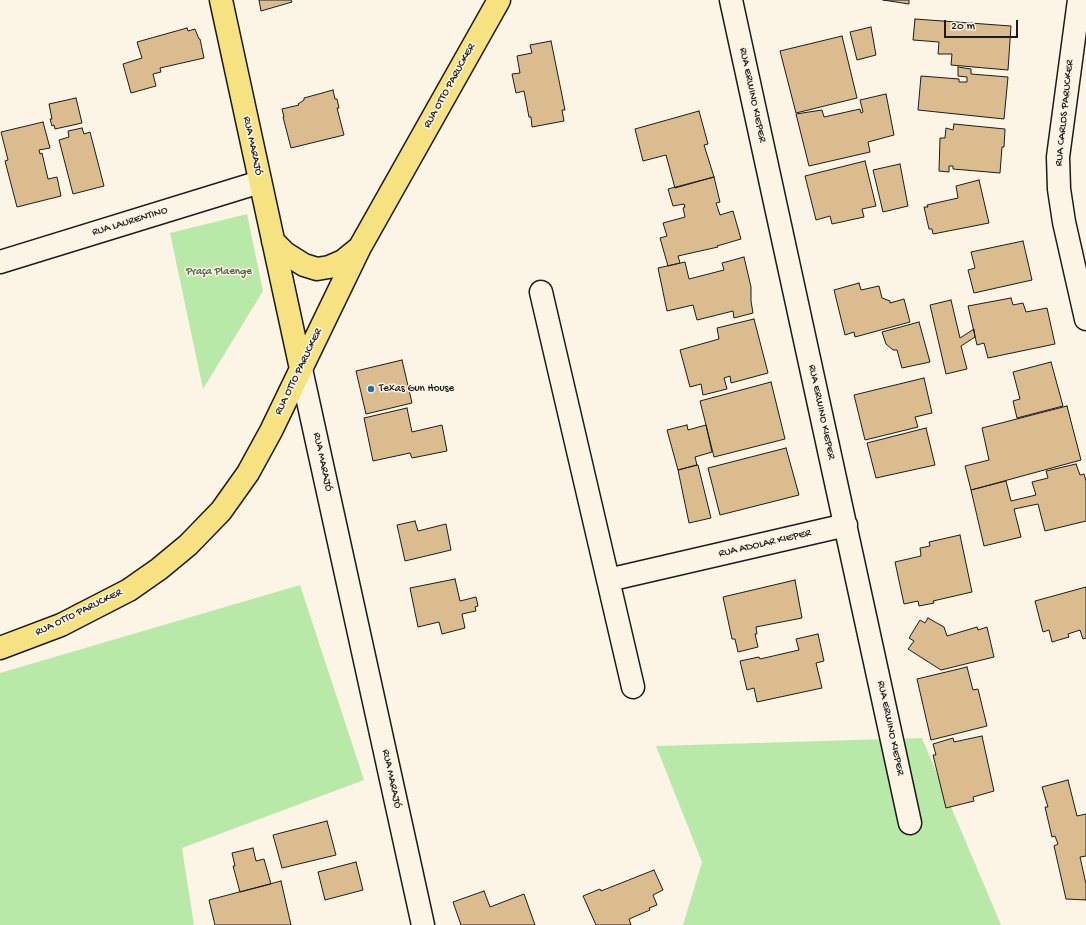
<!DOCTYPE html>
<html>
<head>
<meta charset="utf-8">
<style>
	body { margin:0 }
	#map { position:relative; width:1086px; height:925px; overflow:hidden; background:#fcf5e5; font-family:"Gochi Hand",sans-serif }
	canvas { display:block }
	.scale { position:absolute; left:944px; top:20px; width:74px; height:18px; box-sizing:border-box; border:2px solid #1c1c1c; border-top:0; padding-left:5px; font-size:12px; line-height:14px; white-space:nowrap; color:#1c1c1c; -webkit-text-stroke:3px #fcf5e5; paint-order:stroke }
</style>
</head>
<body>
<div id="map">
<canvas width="1086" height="925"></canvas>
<div class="scale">20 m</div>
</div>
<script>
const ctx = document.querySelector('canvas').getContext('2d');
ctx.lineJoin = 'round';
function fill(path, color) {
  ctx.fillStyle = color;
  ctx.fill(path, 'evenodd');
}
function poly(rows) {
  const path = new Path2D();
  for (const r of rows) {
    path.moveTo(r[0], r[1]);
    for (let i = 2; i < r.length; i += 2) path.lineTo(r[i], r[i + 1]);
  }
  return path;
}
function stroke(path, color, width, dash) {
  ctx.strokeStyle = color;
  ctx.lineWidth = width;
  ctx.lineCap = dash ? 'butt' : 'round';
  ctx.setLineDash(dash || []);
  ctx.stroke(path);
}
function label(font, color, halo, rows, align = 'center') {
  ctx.font = font + ' "Gochi Hand",sans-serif';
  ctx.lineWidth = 3;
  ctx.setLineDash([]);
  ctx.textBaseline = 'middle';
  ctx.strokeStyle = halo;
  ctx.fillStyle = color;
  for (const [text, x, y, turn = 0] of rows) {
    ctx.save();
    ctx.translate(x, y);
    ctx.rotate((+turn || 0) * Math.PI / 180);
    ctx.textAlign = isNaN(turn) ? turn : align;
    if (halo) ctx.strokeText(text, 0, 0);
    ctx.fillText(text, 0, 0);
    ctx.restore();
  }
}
const green = poly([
	[247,214,263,291,203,389,170,233],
	[300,585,364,780,182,848,194,925,0,925,0,673],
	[922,738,1001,925,683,925,702,862,656,746]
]);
const building = poly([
	[259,0,291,0,292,2,261,11,259,0],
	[883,0,909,0,909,4,883,0],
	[915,19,1011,26,1008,70,951,65,952,54,938,54,939,42,913,40,915,19],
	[871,27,876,55,857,60,850,32,871,27],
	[187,28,188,31,195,29,199,39,200,39,204,58,160,68,161,72,153,74,156,86,131,93,123,64,142,58,137,42,187,28],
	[842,36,857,98,796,113,780,51,842,36],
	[551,41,565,110,562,110,564,121,532,127,531,117,529,117,524,91,516,93,512,74,520,73,517,56,532,53,530,45,551,41],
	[958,67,971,69,971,74,1008,77,1004,119,918,110,921,76,959,79,959,82,967,82,967,77,958,76,958,67],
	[333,90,335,99,337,99,339,108,337,108,344,135,291,148,283,117,284,117,282,109,299,105,298,104,304,100,304,98,333,90],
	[886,94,894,135,868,142,870,152,809,166,796,114,822,110,824,117,860,109,861,113,863,112,860,100,886,94],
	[76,98,82,123,55,129,54,125,52,126,50,119,52,119,49,104,76,98],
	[699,111,708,144,704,145,714,177,675,188,666,155,643,161,635,129,699,111],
	[43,122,50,148,39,150,40,154,42,153,48,179,57,177,61,196,17,207,5,161,8,160,1,132,43,122],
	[954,124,1005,129,1004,147,1002,147,1000,173,953,169,953,166,949,166,949,172,939,171,940,138,945,138,946,128,953,130,954,124],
	[82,128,84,134,90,132,104,186,73,194,59,140,69,137,68,131,82,128],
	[865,161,876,206,862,209,864,217,832,224,830,216,816,220,805,176,865,161],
	[900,164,908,206,883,212,873,170,900,164],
	[714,177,720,202,716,203,720,215,733,211,741,239,717,246,718,247,678,256,680,263,668,266,660,238,667,236,663,223,685,217,683,208,685,207,684,204,673,206,668,189,714,177],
	[979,180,989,223,933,234,932,229,929,229,924,207,928,207,927,205,958,198,956,186,979,180],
	[1023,241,1032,280,974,293,968,270,975,268,971,252,1023,241],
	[744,257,751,287,751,301,753,313,734,318,733,311,697,320,693,305,667,311,658,268,685,262,689,279,724,270,722,263,744,257],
	[859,283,861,290,879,286,882,298,890,301,890,303,904,299,910,322,855,337,854,332,845,335,834,290,859,283],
	[1011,298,1013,305,1023,303,1026,312,1047,308,1055,344,988,358,984,343,977,345,968,306,1011,298],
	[951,300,960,338,974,329,975,337,961,346,967,369,946,374,930,305,951,300],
	[754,319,768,373,731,383,730,376,724,378,727,389,703,395,701,384,690,387,680,350,719,339,717,328,754,319],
	[919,322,930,362,902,368,897,350,893,350,886,344,882,332,919,322],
	[402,360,412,403,366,414,356,371,402,360],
	[1051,362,1063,406,1017,418,1013,401,1020,399,1013,372,1051,362],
	[924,378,932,413,915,417,918,427,865,440,854,395,924,378],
	[771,382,785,439,714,457,700,401,771,382],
	[1067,406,1081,460,971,490,965,466,989,460,982,428,1067,406],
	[407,408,412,432,442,425,447,451,412,458,410,453,373,461,364,418,407,408],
	[687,425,688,430,706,425,712,452,695,457,697,465,678,470,667,430,687,425],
	[926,428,935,465,876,478,867,443,926,428],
	[786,448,799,495,720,515,708,468,786,448],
	[1076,464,1080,475,1084,474,1086,481,1086,521,1045,531,1038,504,1014,509,1021,537,984,546,971,490,1006,481,1011,501,1036,495,1032,482,1048,478,1046,471,1076,464],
	[697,465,698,465,711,518,689,523,678,470,697,465],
	[415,521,418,531,446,524,451,550,405,561,397,525,415,521],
	[960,535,972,592,933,601,934,603,919,606,918,601,904,604,895,562,921,556,920,548,930,546,929,542,960,535],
	[455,579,460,601,476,597,478,606,475,607,476,611,462,614,465,628,442,634,439,622,418,627,410,588,455,579],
	[795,580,802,618,756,627,757,634,755,634,758,647,738,652,735,639,732,639,723,597,795,580],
	[1086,587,1086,638,1083,639,1080,630,1068,634,1069,637,1052,642,1049,630,1043,632,1035,601,1086,587],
	[928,618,944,627,947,636,977,627,978,630,987,627,994,657,941,670,908,649,914,641,909,638,920,620,925,623,928,618],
	[818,634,824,661,816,663,822,688,757,702,754,688,747,690,740,661,759,657,760,659,799,650,796,639,818,634],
	[967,667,973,690,978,689,987,726,931,740,917,679,967,667],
	[982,736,994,791,973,797,974,801,946,808,933,755,936,755,933,744,953,738,954,742,982,736],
	[1068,780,1077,816,1086,814,1086,856,1080,857,1086,884,1086,900,1066,899,1054,846,1058,844,1055,836,1052,837,1045,807,1048,807,1042,787,1068,780],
	[327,821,336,855,282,868,273,835,327,821],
	[253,848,256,861,264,859,271,884,240,892,233,866,235,866,232,853,253,848],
	[356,862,363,890,325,900,318,872,356,862],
	[654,870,663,890,653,895,657,905,649,908,650,910,629,919,631,925,596,925,583,896,600,889,601,891,654,870],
	[281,881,291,925,215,925,209,900,281,881],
	[484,891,490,907,524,894,535,925,461,925,453,902,484,891]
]);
const minor = poly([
	[731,0,910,823],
	[1079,0,1058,157,1059,189,1064,222,1086,319],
	[0,262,260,182],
	[541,292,633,687],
	[301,369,423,925],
	[608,580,846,525]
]);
const primary = poly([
	[221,0,301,369],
	[273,241,285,253,304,265,317,269,329,267,343,261,359,248],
	[0,648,61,625,129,590,159,569,188,545,221,511,248,473,271,431,360,247,499,0]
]);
const markers = [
	[371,389,4,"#1f6fb2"]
];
const streetNames = [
	["RUA OTTO PARUCKER",450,86,-61],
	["RUA ERWINO KIEPER",752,95,78],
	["RUA CARLOS PARUCKER",1065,113,-84],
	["RUA MARAJÓ",252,146,78],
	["RUA LAURENTINO",130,222,-17],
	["RUA OTTO PARUCKER",299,372,-64],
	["RUA ERWINO KIEPER",821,412,78],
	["RUA MARAJÓ",322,462,78],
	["RUA ADOLAR KIEPER",765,544,-13],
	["RUA OTTO PARUCKER",79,613,-26],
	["RUA ERWINO KIEPER",890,728,78],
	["RUA MARAJÓ",391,779,78]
];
const parkNames = [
	["Praça Plaenge",219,272]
];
const poiNames = [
	["Texas Gun House",379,389]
];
fill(green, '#b9e9a8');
fill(building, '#dabc8e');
stroke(building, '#1c1c1c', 1);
stroke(minor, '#1c1c1c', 25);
stroke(primary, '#1c1c1c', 25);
stroke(minor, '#fcf5e5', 22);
stroke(primary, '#f7e281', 22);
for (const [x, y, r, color] of markers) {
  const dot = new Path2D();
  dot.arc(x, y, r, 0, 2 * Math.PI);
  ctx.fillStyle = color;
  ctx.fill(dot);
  stroke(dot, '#fcf5e5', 1.5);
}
label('11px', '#1c1c1c', '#fcf5e5', streetNames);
label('11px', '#4b5a46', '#fcf5e5', parkNames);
label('11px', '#1c1c1c', '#fcf5e5', poiNames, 'left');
</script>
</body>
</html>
